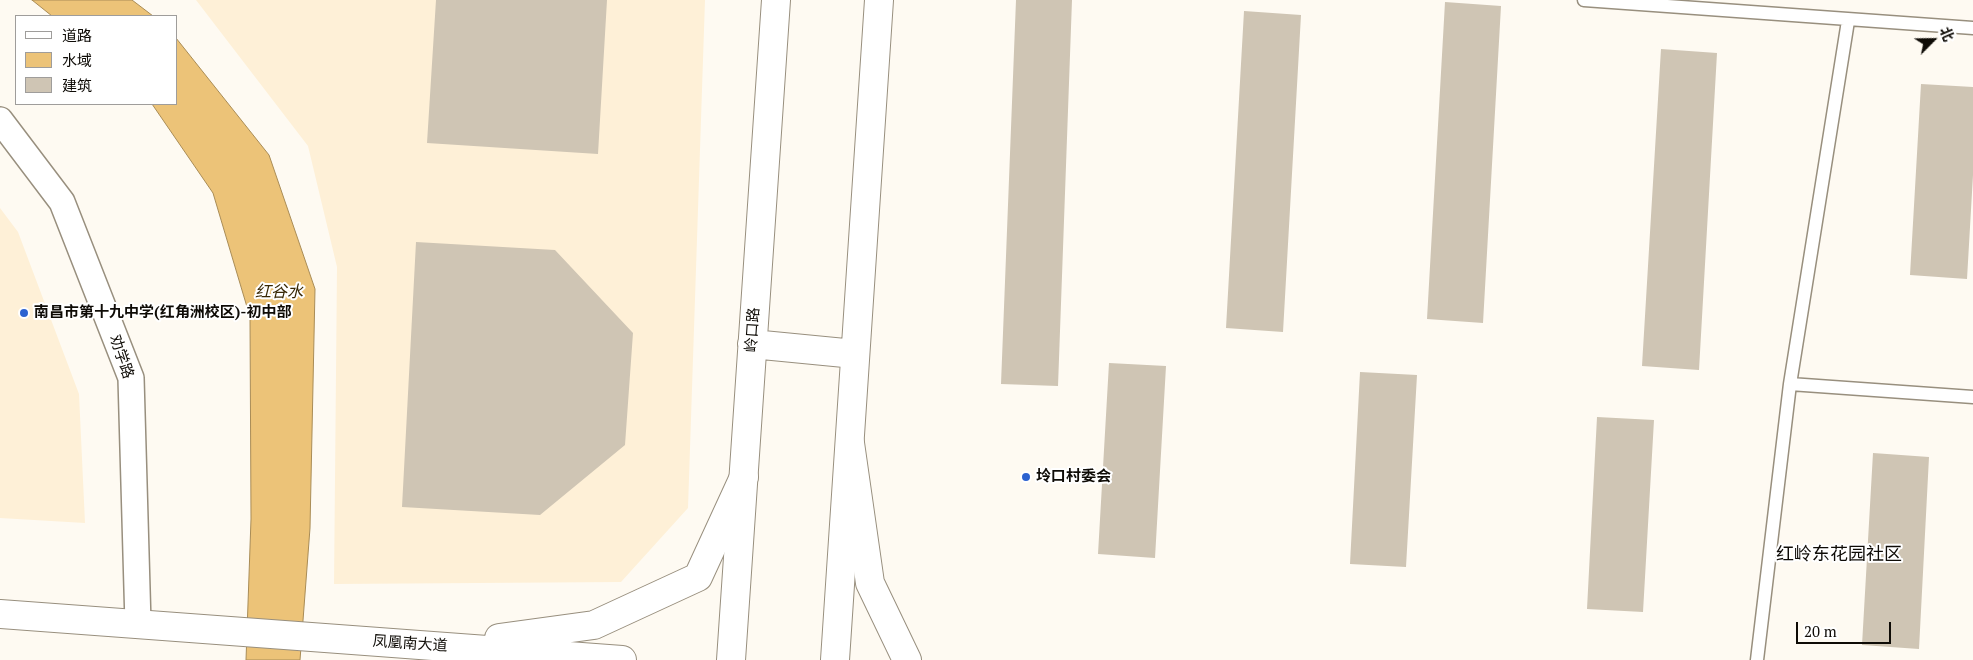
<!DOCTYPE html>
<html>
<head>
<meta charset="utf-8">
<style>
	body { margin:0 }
	#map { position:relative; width:1973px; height:660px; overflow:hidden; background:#fefaf2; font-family:"PT Serif","Noto Sans SC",serif }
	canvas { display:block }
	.legend { position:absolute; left:15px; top:15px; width:162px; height:90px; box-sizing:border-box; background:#fff; border:1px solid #9f9d9b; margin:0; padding:6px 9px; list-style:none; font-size:15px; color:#0e0b06 }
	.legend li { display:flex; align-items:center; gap:10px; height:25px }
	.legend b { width:25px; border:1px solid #9f9d9b }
	.north { position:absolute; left:1908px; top:15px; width:50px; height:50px; -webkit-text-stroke:4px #fff; paint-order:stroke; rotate:67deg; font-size:14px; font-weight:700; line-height:20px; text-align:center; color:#0e0b06 }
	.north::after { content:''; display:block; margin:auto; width:18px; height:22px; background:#0e0b06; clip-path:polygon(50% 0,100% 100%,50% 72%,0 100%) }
	.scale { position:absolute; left:1796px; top:622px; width:95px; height:22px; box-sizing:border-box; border:2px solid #0e0b06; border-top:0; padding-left:6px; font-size:15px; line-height:18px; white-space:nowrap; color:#0e0b06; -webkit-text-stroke:4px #fff; paint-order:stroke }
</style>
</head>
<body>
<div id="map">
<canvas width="1973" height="660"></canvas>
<ul class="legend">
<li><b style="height:6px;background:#fff"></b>道路</li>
<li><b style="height:14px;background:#ecc378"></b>水域</li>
<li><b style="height:14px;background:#cfc5b4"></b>建筑</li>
</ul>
<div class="north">北</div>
<div class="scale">20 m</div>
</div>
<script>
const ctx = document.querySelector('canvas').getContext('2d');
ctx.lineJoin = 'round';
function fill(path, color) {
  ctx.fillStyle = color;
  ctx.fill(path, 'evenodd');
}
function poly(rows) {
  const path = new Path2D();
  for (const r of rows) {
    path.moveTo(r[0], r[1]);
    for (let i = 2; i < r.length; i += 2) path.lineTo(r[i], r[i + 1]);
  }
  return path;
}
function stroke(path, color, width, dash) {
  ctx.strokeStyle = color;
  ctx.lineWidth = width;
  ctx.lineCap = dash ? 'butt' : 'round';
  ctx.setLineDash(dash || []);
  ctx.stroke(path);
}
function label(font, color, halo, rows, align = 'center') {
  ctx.font = font + ' "PT Serif","Noto Sans SC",serif';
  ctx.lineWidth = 4;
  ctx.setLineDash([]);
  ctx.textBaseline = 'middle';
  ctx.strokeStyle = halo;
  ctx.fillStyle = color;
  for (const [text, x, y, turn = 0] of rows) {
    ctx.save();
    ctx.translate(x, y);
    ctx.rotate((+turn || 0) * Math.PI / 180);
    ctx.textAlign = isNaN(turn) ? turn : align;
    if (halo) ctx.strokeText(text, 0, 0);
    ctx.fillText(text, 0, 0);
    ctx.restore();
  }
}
const built = poly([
	[196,0,705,0,688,508,621,582,334,584,337,267,308,146],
	[0,208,18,232,79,394,85,523,0,518]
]);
const water = poly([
	[32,0,132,0,153,16,52,16,32,0],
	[176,38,269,155,315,289,310,528,300,660,246,660,251,519,250,317,213,193,152,104,176,104,176,38]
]);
const building = poly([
	[436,0,607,0,598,154,427,143],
	[1016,0,1072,0,1058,386,1001,384],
	[1445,2,1501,6,1483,323,1427,319],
	[1244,11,1301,15,1283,332,1226,328],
	[1661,49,1717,53,1699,370,1642,366],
	[1921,84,1973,87,1973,175,1967,279,1910,275],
	[416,242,555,250,633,333,625,445,540,515,402,507],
	[1109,363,1166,366,1155,558,1098,554],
	[1360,372,1417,375,1406,567,1350,564],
	[1597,417,1654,420,1643,612,1587,609],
	[1873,453,1929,457,1919,649,1862,645]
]);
const service = poly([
	[1584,0,1973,28],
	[1790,384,1973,397],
	[1757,660,1790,384,1848,21]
]);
const minor = poly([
	[0,120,62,202,131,378,138,624]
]);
const tertiary = poly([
	[752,344,855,354],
	[731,660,776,0],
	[835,660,879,0]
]);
const secondary = poly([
	[850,443,870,583,907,660],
	[0,614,622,660],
	[499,638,594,625,698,577,744,477]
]);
const markers = [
	[24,313,5,"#2c62d0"],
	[1026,477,5,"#2c62d0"]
];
const poiNames = [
	["南昌市第十九中学(红角洲校区)-初中部",34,313],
	["坽口村委会",1036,477]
];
const streetNames = [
	["岭口路",753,330,-86],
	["劝学路",121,357,71],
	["凤凰南大道",410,644,4]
];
const waterNames = [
	["红谷水",279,292]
];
const quarterNames = [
	["红岭东花园社区",1839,555]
];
fill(built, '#fef0d7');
fill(water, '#ecc378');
stroke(water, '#a98c56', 1);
fill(building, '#cfc5b4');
stroke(service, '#988f7e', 15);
stroke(minor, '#988f7e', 28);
stroke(tertiary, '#988f7e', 30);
stroke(secondary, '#988f7e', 30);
stroke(service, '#fff', 12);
stroke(minor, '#fff', 25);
stroke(tertiary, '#fff', 28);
stroke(secondary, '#fff', 28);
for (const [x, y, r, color] of markers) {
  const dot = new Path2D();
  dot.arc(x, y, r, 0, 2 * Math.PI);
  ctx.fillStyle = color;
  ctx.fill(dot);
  stroke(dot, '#fff', 2);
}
label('bold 15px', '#0e0b06', '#fff', poiNames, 'left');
label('15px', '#0e0b06', '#fff', streetNames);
label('italic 16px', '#382805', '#fff', waterNames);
label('18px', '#0e0b06', '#fff', quarterNames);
</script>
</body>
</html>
